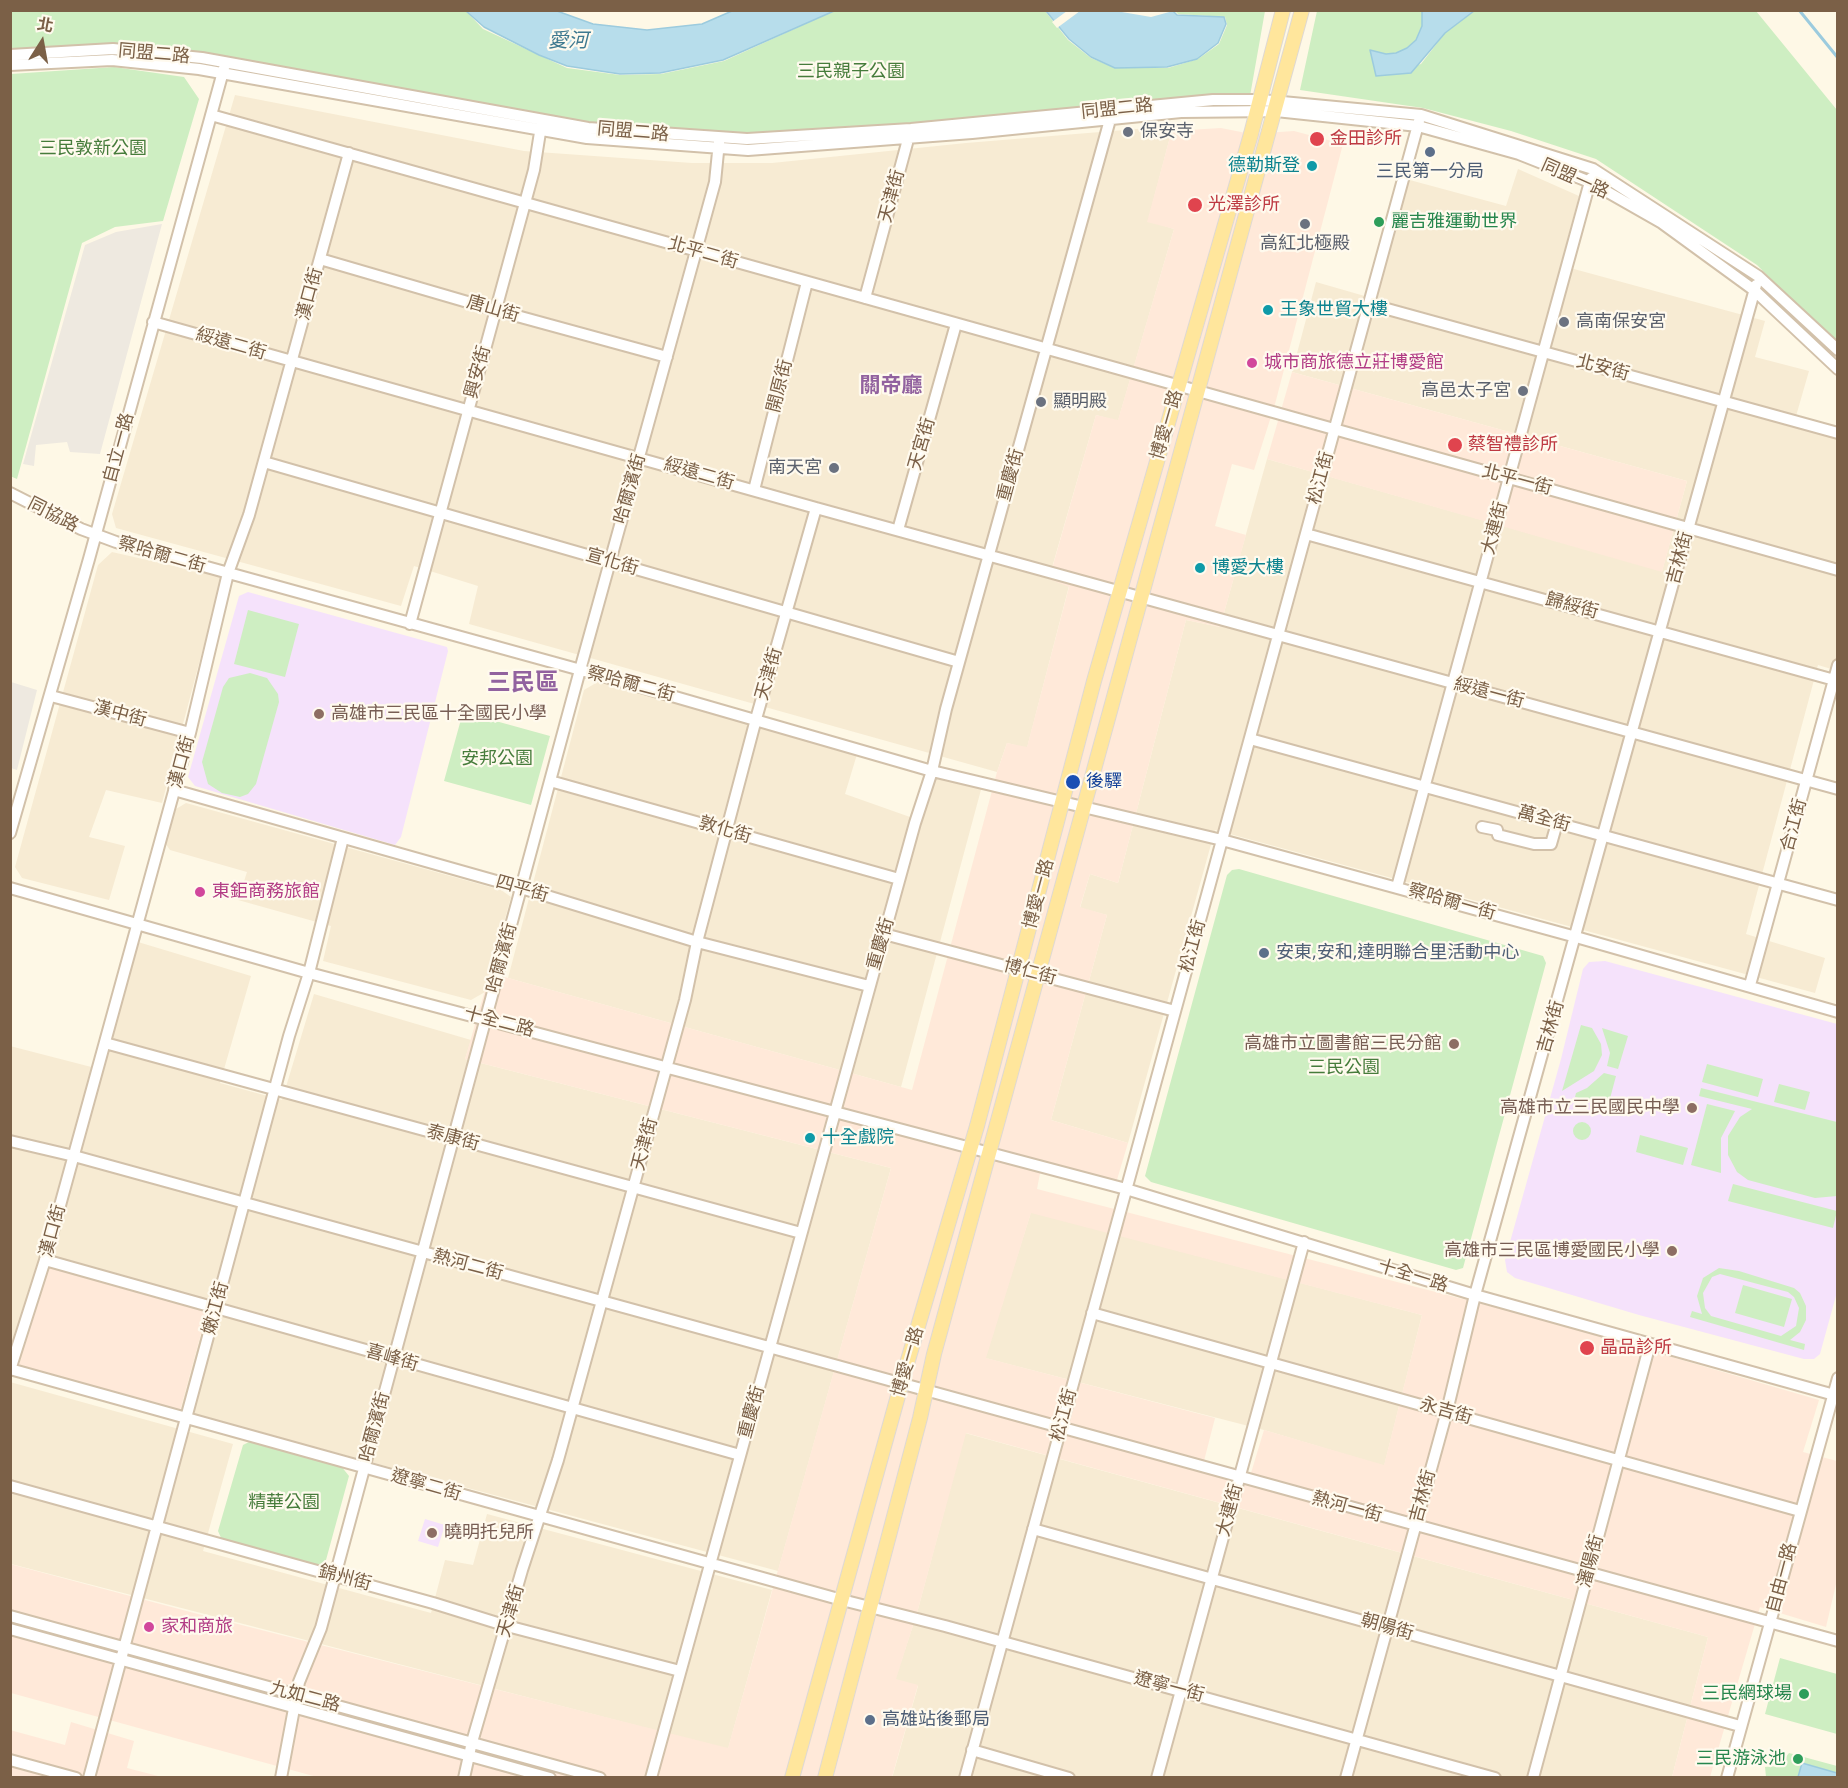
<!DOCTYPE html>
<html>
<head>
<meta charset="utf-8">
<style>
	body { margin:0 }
	#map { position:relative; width:1848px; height:1788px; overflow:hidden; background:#fef8e6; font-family:"Open Sans","Noto Sans TC",sans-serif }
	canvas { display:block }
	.frame { position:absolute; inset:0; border:12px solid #7b6047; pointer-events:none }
	.north { position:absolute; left:12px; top:12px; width:60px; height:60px; -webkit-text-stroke:4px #fffaee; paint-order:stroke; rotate:11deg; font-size:16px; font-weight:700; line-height:24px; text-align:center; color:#7b6047 }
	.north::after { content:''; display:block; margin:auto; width:21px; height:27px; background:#7b6047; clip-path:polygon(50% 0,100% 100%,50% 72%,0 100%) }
</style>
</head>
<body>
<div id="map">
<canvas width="1848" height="1788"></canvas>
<div class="frame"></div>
<div class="north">北</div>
</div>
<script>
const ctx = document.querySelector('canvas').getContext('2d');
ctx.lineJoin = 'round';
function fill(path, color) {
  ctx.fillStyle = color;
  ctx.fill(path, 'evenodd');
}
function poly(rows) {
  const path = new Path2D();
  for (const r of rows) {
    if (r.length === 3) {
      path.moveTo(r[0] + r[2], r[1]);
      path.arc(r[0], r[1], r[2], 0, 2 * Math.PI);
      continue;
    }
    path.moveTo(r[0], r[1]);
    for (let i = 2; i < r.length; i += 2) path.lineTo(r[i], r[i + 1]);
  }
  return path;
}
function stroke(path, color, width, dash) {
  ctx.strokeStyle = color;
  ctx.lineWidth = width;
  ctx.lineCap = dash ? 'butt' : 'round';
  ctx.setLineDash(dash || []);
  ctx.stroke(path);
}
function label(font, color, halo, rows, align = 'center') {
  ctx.font = font + ' "Open Sans","Noto Sans TC",sans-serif';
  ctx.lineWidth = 4.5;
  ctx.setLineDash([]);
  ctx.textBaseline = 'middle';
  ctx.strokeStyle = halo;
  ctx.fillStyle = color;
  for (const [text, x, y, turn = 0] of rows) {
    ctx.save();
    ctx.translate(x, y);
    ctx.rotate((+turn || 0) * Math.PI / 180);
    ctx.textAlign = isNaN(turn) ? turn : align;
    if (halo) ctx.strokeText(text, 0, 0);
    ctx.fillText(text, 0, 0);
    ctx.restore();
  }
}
const residential = poly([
	[235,95,524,151,692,163,772,163,966,143,1161,127,1170,137,1148,221,1174,229,1118,421,1096,415,1049,578,1069,586,1027,748,1007,743,997,772,469,624,478,586,414,566,401,606,116,528,112,514],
	[1518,169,1579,196,1561,263,1574,269,1765,321,1755,357,1809,371,1794,423,1837,434,1838,671,1818,665,1746,934,1825,958,1815,993,1215,830,1128,1143,1051,1120,1107,915,1080,908,1090,874,1118,883,1186,620,1220,627,1267,459,1662,571,1687,481,1292,372,1316,282,1375,299,1406,179,1506,206],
	[112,552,222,577,162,803,106,790,89,837,125,846,109,900,22,878,15,867,98,565],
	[601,680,858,751,845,794,910,817,922,820,935,775,982,786,901,1087,508,978,584,690],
	[186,803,501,890,511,897,485,992,471,1000,323,961,331,926,238,900,247,872,170,850,165,843,176,809],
	[138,942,251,976,220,1083,282,1100,314,994,471,1040,465,1059,891,1168,778,1571,180,1411,207,1312,24,1366,11,1362,10,1046,103,1070],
	[1031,1212,1422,1315,1384,1466,1264,1430,985,1358],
	[10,1382,233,1444,203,1551,431,1613,445,1560,473,1565,487,1514,772,1590,728,1749,11,1564],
	[965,1433,1708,1637,1672,1777,892,1778,918,1686,895,1680,917,1613]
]);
const commercial = poly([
	[1221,128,1251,134,1294,131,1343,144,1275,404,1254,470,1232,464,1215,526,1246,535,1220,627,1186,620,1118,883,1090,874,1080,907,1107,915,1051,1120,1128,1143,1116,1183,1042,1163,1037,1189,1552,1322,1819,1400,1803,1452,1837,1461,1837,1580,1826,1627,1760,1607,1710,1777,1672,1777,1708,1637,966,1433,917,1613,896,1679,918,1685,892,1777,317,1777,11,1693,10,1564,194,1613,728,1748,891,1168,465,1059,490,973,912,1090,997,772,1007,743,1027,747,1069,587,1049,579,1096,415,1118,420,1174,229,1147,222,1170,137,1172,131],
	[1031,1213,1422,1315,1384,1465,1264,1430,1251,1473,1204,1461,1215,1418,986,1358],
	[1292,372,1687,481,1662,572,1267,459],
	[46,1266,207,1312,180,1411,19,1365],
	[71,1722,134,1741,127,1768,162,1777,11,1777,10,1730,65,1745]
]);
const industrial = poly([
	[162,224,100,454,70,452,67,442,36,445,34,466,23,464,85,245,116,232],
	[11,682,37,690,17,770,11,768]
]);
const education = poly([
	[248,592,447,647,448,651,401,837,395,845,195,786,188,777,239,596],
	[1605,961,1837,1024,1837,1292,1820,1354,1814,1359,1804,1359,1639,1315,1515,1278,1507,1272,1505,1260,1561,1059,1583,969,1589,962],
	[425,1519,445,1525,438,1547,418,1541]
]);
const green = poly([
	[836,10,1045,11,1068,40,1091,58,1115,68,1168,68,1198,59,1219,44,1227,25,1225,17,1178,14,1175,11,1265,11,1250,96,769,138,542,120,237,63,98,50,11,55,10,11,466,11,483,29,567,68,620,75,661,74,724,61],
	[1317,11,1422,11,1422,26,1416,40,1407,48,1396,53,1386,54,1370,50,1376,75,1421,64,1445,33,1474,11,1756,11,1837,110,1837,345,1757,265,1596,159,1511,131,1423,108,1300,90],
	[114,67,184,77,199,99,163,221,115,227,82,243,17,479,10,476,11,74],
	[248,610,299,624,285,677,234,664],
	[250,673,267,678,278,694,279,702,256,784,248,794,240,797,222,793,208,784,202,762,223,687,229,678],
	[463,712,550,736,531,805,444,781],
	[1239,869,1543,956,1546,963,1463,1268,1456,1270,1151,1182,1145,1176,1227,875,1232,870],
	[1581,1025,1592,1028,1601,1044,1602,1055,1594,1071,1562,1091],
	[1602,1028,1628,1036,1618,1069,1607,1066,1610,1053],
	[1707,1064,1763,1079,1758,1097,1702,1082],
	[1604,1073,1616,1076,1608,1106,1575,1097,1576,1093,1587,1088],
	[1779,1084,1810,1092,1805,1110,1774,1102],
	[1701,1088,1837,1122,1837,1196,1815,1198,1748,1180,1737,1172,1728,1155,1728,1136,1740,1117,1752,1109,1699,1096],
	[1707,1104,1735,1111,1721,1138,1721,1173,1691,1165],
	[1582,1131,9],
	[1640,1135,1688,1148,1683,1165,1636,1152],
	[1733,1184,1837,1211,1833,1228,1728,1201],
	[1719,1268,1739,1271,1794,1288,1800,1293,1806,1306,1806,1320,1800,1332,1790,1340,1805,1344,1804,1350,1690,1317,1692,1311,1702,1314,1697,1296,1703,1278],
	[1720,1274,1788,1292,1794,1297,1799,1308,1796,1326,1781,1336,1711,1316,1705,1308,1703,1293,1712,1277],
	[1743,1285,1792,1299,1784,1327,1735,1313],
	[251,1441,341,1466,349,1476,326,1560,319,1566,222,1540,218,1531,243,1445],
	[1780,1658,1837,1674,1837,1734,1765,1714],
	[1789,1753,1837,1766,1837,1777,1766,1777,1765,1767,1779,1766]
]);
const water = poly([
	[466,11,557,11,593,24,647,30,702,24,732,11,834,11,723,60,660,73,620,74,567,66,539,55,484,27,466,11],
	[1046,11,1173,11,1177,15,1224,17,1226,24,1218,43,1197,59,1167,67,1115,68,1091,57,1069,39,1046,11],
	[1422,11,1474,11,1445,33,1411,73,1376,76,1370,50,1386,54,1396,53,1407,48,1416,40,1422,26,1422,11],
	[1802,1763,1837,1773,1837,1777,1798,1777,1802,1763]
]);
const pier = poly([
	[1067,11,1080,11,1057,28,1052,22],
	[1116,11,1173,11,1151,17]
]);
const stream = poly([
	[1799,10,1838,58]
]);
const minor = poly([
	[10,55,113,49,202,58,588,128,747,139,911,129,1213,100,1261,100,1421,115,1593,169,1758,276,1838,350],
	[10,65,112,60,199,69,587,138,748,150,972,133,1181,112,1276,111,1418,126,1519,154,1590,182,1662,223,1754,290,1838,369],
	[211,115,1838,570],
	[320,259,495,310,667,357],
	[865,298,910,132],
	[1369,304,1838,433],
	[153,322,816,508,1838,789],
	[264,462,959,662],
	[754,490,807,282],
	[10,493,81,529,116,542,599,675,932,771,1222,840,1576,937,1838,1012],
	[898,530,956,324],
	[1306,534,1838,681],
	[410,624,534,170,541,126],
	[51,696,190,733],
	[1250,739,1838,900],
	[550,781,899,879],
	[174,790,521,888,697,942,869,986],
	[1482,827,1497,830,1498,835,1534,844,1551,844,1557,823],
	[10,833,89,559,224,68],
	[1397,887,1591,178],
	[10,888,309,973,1126,1189,1475,1295,1838,1396],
	[884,934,1175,1011],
	[1750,985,1838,665],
	[105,1043,801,1233],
	[10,1141,74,1156,1838,1641],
	[45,1260,740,1455],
	[1092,1313,1800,1511],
	[10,1369,842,1600,945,1626,1495,1778],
	[10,1370,45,1260,190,733,228,573,249,515,349,153],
	[10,1486,433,1603,507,1626,680,1671],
	[1033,1529,1740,1726],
	[10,1616,600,1778],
	[10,1629,550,1778],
	[972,1750,1069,1778],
	[10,1760,76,1778],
	[89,1778,289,1036,309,973,343,838],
	[281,1778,299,1682,321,1628,335,1576,580,670,696,251,715,182,719,142],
	[464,1778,472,1742,522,1570,558,1460,685,1000,697,942,756,719,816,508],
	[651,1778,915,823,932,771,946,709,1111,116],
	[965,1778,1419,121],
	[1157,1778,1304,1242],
	[1346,1778,1447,1411,1475,1295,1756,285],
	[1533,1778,1650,1344],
	[1727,1778,1838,1378]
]);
const major = poly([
	[792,1778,906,1367,977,1126,1094,681,1251,134,1283,10],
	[825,1778,920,1418,934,1354,1302,10]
]);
const markers = [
	[1128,132,6,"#6b7280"],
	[1317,139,8,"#e0444e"],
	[1430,152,6,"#5c6f8a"],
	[1312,166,6,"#0f9aa8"],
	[1195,205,8,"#e0444e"],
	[1379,222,6,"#2e9e5b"],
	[1305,224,6,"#6b7280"],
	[1268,310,6,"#0f9aa8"],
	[1564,322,6,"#6b7280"],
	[1252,363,6,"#d1479c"],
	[1523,391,6,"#6b7280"],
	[1041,402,6,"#6b7280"],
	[1455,445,8,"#e0444e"],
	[834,468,6,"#6b7280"],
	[1200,568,6,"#0f9aa8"],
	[319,714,6,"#8d6e63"],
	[1073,782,8,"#1a4fb4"],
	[200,892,6,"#d1479c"],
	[1264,953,6,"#5c6f8a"],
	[1454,1044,6,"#8d6e63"],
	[1692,1108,6,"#8d6e63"],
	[810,1138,6,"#0f9aa8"],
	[1672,1251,6,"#8d6e63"],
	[1587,1348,8,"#e0444e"],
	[432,1533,6,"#8d6e63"],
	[149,1627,6,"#d1479c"],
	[1804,1694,6,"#2e9e5b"],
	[870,1720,6,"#5c6f8a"],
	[1798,1759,6,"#2e9e5b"]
];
const streetNames = [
	["同盟二路",154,54,5],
	["同盟二路",1117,109,-6],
	["同盟二路",633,132,5],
	["同盟一路",1575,179,24],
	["天津街",892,196,-75],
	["北平二街",703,253,16],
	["漢口街",310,294,-75],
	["唐山街",493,309,16],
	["綏遠二街",231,344,16],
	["北安街",1603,368,15],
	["興安街",478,372,-75],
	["開原街",780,386,-76],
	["博愛一路",1167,425,-74],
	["天宮街",922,444,-74],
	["自立一路",119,448,-75],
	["綏遠二街",699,474,16],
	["重慶街",1011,475,-75],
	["松江街",1321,478,-75],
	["北平一街",1517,480,15],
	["哈爾濱街",630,489,-74],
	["同協路",53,515,27],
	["大連街",1495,528,-75],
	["察哈爾二街",162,555,16],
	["吉林街",1680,558,-75],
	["宣化街",612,562,16],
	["歸綏街",1572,606,15],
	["天津街",769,674,-74],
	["察哈爾二街",631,684,15],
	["綏遠一街",1489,693,15],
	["漢中街",120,714,15],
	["漢口街",182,762,-75],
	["萬全街",1544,819,15],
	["合江街",1794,825,-75],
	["敦化街",725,830,16],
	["四平街",522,889,16],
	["博愛一路",1039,894,-75],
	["察哈爾一街",1452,902,16],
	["重慶街",881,944,-74],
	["松江街",1193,946,-75],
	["哈爾濱街",502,958,-75],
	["博仁街",1030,972,15],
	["十全二路",499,1022,15],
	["吉林街",1551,1027,-74],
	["泰康街",453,1138,15],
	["天津街",645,1144,-75],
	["漢口街",53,1231,-75],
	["熱河二街",468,1265,15],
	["十全一路",1413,1276,17],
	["嫩江街",216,1308,-75],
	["喜峰街",392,1358,16],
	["博愛一路",908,1362,-74],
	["永吉街",1446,1411,16],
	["重慶街",752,1412,-75],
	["松江街",1064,1415,-75],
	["哈爾濱街",375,1427,-75],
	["遼寧二街",426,1485,16],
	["吉林街",1423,1496,-75],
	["熱河一街",1347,1507,15],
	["大連街",1230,1510,-75],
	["瀋陽街",1591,1561,-75],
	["錦州街",345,1578,15],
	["自由一路",1782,1578,-75],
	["天津街",511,1611,-74],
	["朝陽街",1387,1627,16],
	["遼寧一街",1169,1687,15],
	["九如二路",305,1697,15]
];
const parkNames = [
	["三民親子公園",851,72],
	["三民敦新公園",93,149],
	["安邦公園",497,759],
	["三民公園",1344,1068],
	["精華公園",284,1503]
];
const worshipNames = [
	["保安寺",1140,132],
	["高紅北極殿",1305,244,"center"],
	["高南保安宮",1576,322],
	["高邑太子宮",1511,391,"right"],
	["顯明殿",1053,402],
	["南天宮",822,468,"right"]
];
const healthNames = [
	["金田診所",1330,139],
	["光澤診所",1208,205],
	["蔡智禮診所",1468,445],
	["晶品診所",1600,1348]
];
const cultureNames = [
	["德勒斯登",1300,166,"right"],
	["王象世貿大樓",1280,310],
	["博愛大樓",1212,568],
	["十全戲院",822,1138]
];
const serviceNames = [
	["三民第一分局",1430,172,"center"],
	["安東,安和,達明聯合里活動中心",1276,953],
	["高雄站後郵局",882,1720]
];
const leisureNames = [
	["麗吉雅運動世界",1391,222,"left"],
	["三民網球場",1792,1694],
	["三民游泳池",1786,1759]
];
const hotelNames = [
	["城市商旅德立莊博愛館",1264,363],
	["東鉅商務旅館",212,892],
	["家和商旅",161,1627]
];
const educationNames = [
	["高雄市三民區十全國民小學",331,714,"left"],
	["高雄市立圖書館三民分館",1442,1044],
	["高雄市立三民國民中學",1680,1108],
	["高雄市三民區博愛國民小學",1660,1251],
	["曉明托兒所",444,1533,"left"]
];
const transitNames = [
	["後驛",1086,782]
];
const waterNames = [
	["愛河",568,41]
];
const quarterNames = [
	["關帝廳",891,386]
];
const districtNames = [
	["三民區",523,683]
];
fill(residential, '#f7ebd3');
fill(commercial, '#ffe9d9');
fill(industrial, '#eee9e0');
fill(education, '#f5e2fb');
fill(green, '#ceeec2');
fill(water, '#b7ddeb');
stroke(water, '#9ccbde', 1.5);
fill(pier, '#fef8e6');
stroke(stream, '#9ccbde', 3);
stroke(minor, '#d2c1aa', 14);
stroke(major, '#dfd9d3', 16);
stroke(minor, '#fff', 10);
stroke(major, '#ffe69c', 14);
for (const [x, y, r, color] of markers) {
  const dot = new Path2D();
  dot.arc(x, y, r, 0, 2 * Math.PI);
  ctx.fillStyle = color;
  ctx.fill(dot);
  stroke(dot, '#fffaee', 2);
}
label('18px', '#7b6047', '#fffaee', streetNames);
label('18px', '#467c3b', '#fffaee', parkNames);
label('18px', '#5b616d', '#fffaee', worshipNames, 'left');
label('18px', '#be3a42', '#fffaee', healthNames, 'left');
label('18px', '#0d838f', '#fffaee', cultureNames, 'left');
label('18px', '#4e5e75', '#fffaee', serviceNames, 'left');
label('18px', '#27864d', '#fffaee', leisureNames, 'right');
label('18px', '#b23c85', '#fffaee', hotelNames, 'left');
label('18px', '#785e54', '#fffaee', educationNames, 'right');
label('18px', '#164399', '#fffaee', transitNames, 'left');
label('italic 20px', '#3e7990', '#fffaee', waterNames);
label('bold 21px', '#92629f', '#fffaee', quarterNames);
label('bold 24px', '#92629f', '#fffaee', districtNames);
</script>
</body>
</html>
